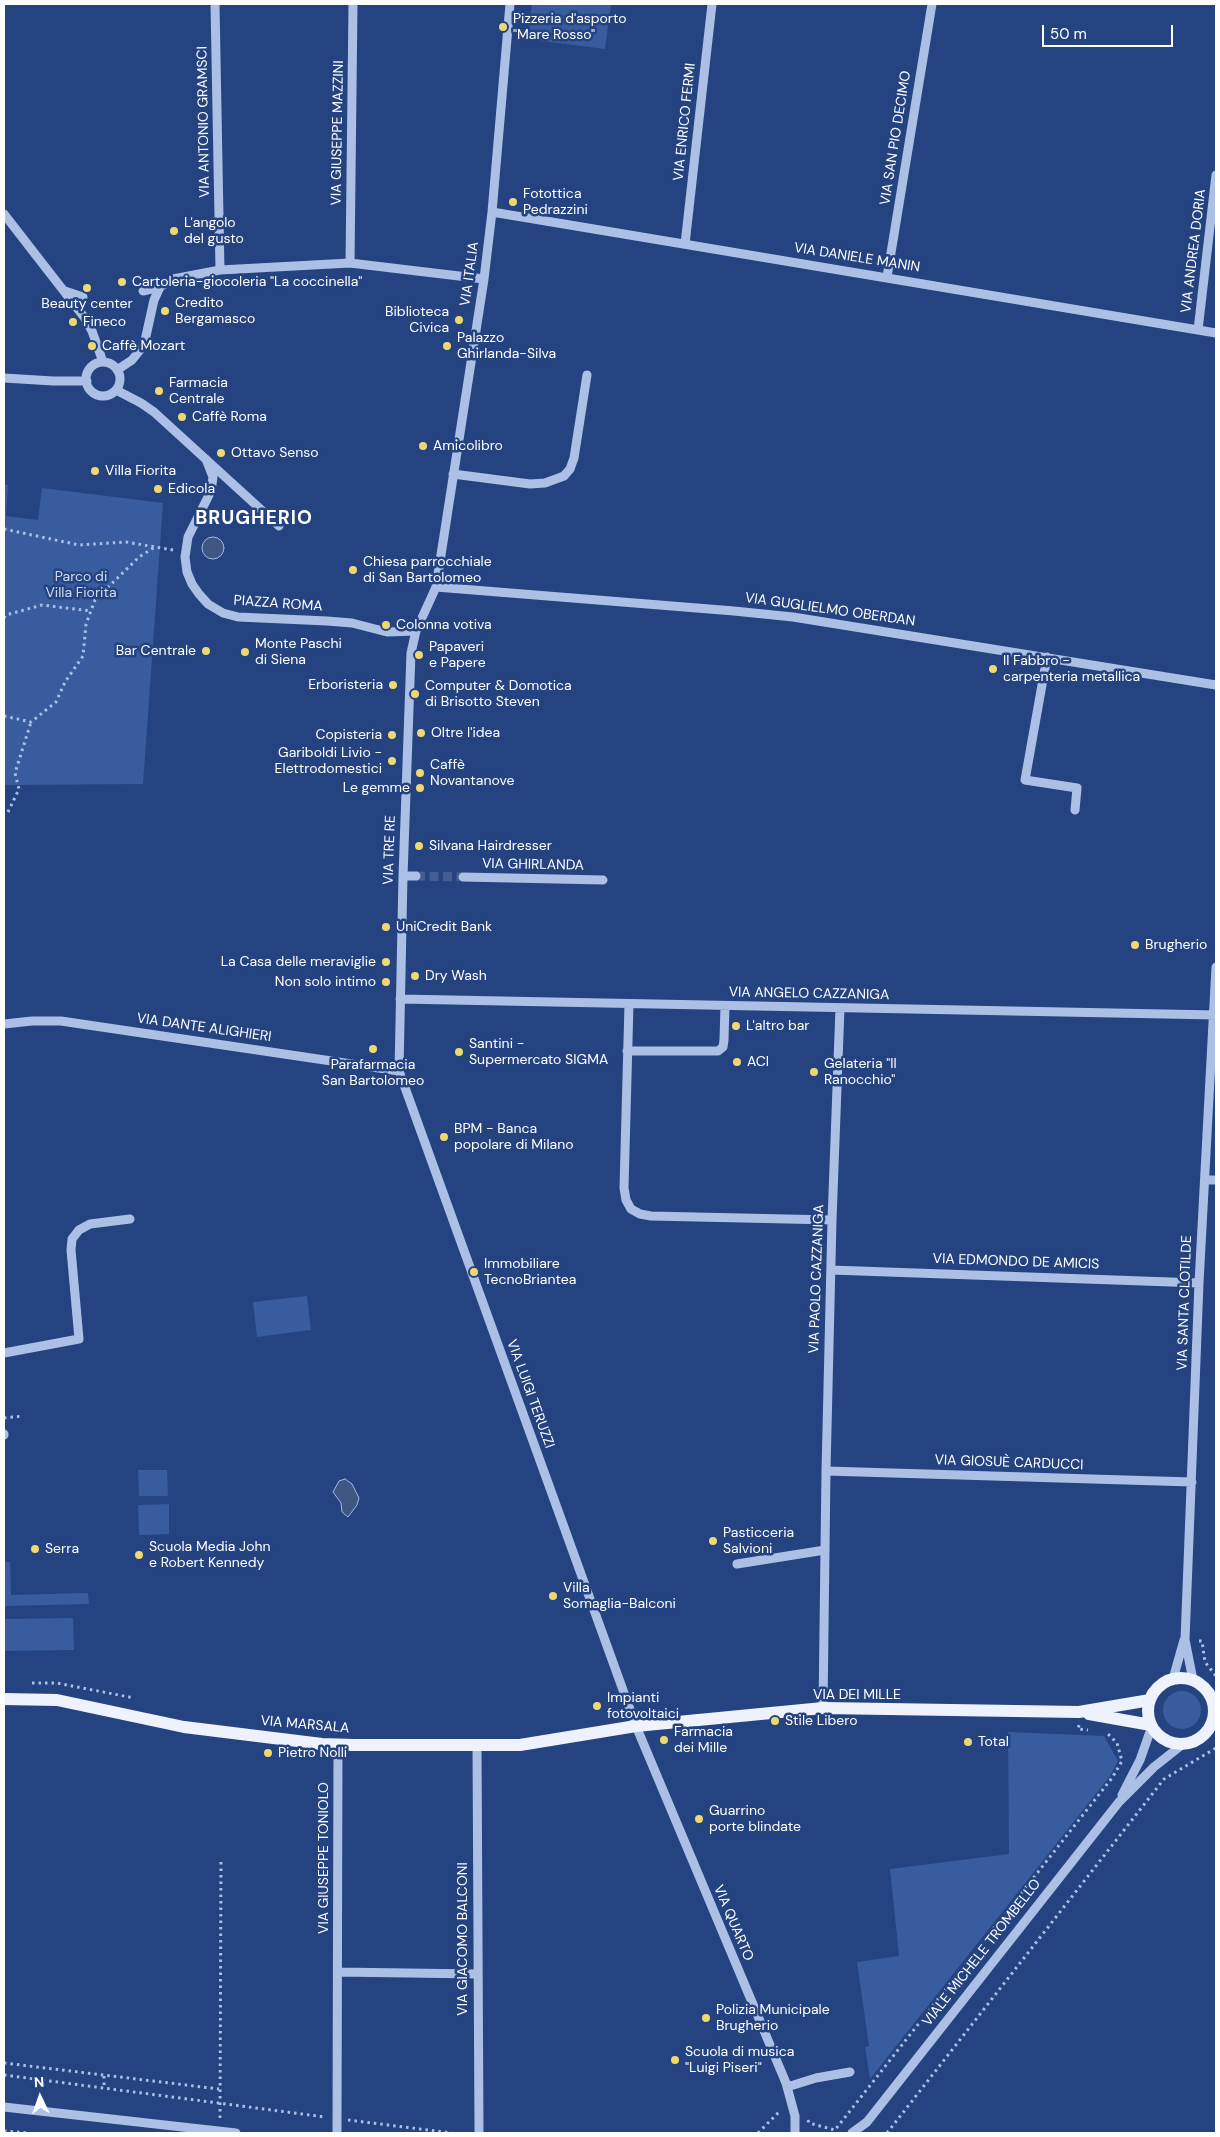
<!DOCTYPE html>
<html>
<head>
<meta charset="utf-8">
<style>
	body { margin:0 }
	#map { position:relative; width:1220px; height:2137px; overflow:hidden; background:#254380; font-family:"DM Sans",sans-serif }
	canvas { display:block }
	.frame { position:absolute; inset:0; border:5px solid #fff; pointer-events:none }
	.north { position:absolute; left:15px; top:2072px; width:50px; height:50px; -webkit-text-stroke:4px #254380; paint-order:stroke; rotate:357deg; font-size:14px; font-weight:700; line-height:20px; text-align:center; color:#fff }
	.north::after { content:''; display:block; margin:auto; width:18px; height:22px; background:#fff; clip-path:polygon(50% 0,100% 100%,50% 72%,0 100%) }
	.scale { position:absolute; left:1042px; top:25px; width:131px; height:22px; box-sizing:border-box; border:2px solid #fff; border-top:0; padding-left:6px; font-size:15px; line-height:18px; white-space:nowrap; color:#fff; -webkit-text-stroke:4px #254380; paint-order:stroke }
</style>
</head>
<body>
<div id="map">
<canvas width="1220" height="2137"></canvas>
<div class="frame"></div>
<div class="north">N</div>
<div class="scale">50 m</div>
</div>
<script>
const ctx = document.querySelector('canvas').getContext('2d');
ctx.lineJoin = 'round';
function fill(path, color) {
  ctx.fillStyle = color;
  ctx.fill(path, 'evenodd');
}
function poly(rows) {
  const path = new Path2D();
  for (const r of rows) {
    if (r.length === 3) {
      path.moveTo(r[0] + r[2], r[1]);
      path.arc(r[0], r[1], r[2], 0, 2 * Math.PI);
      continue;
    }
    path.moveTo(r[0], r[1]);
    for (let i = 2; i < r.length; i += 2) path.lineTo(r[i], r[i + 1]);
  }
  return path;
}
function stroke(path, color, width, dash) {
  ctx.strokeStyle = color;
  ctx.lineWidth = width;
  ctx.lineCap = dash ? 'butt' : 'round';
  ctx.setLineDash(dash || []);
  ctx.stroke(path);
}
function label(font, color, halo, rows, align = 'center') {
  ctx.font = font + ' "DM Sans",sans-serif';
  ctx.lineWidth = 5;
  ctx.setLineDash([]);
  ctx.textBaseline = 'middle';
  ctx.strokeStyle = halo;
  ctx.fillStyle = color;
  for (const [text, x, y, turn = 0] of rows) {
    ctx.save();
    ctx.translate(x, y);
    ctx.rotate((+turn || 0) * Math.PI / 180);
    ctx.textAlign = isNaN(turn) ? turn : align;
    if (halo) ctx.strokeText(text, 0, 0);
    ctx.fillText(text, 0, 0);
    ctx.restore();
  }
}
const green = poly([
	[532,4,611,4,605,49,527,39],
	[4,484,8,485,6,516,38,520,42,488,163,503,143,784,4,785],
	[307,1296,311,1330,257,1337,253,1302],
	[138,1470,167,1470,168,1496,139,1496],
	[169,1504,169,1534,139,1535,138,1505],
	[4,1562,10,1562,11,1595,88,1593,89,1604,4,1606],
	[73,1618,74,1650,4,1651,4,1619],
	[1182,1710,19],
	[1008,1732,1104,1736,1118,1761,1110,1776,870,2079,865,2047,869,2046,857,1962,899,1956,890,1869,1009,1854]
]);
const water = poly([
	[213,548,11],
	[345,1479,352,1484,359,1498,357,1505,348,1517,342,1512,341,1503,333,1492,339,1481,345,1479]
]);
const minorTunnel = poly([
	[416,876,463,877]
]);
const path = poly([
	[4,529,79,545,126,542,173,550],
	[4,618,6,615,42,605,91,611],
	[4,716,31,722,56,702,65,682,83,656,86,624,95,600,139,557,155,547],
	[8,812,19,789,15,773,31,722],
	[4,1418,23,1416],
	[1199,1641,1202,1641,1205,1662,1216,1676],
	[32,1683,57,1683,134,1698],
	[1079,1725,1078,1729,1088,1730],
	[4,2063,219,2089],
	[4,2075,325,2117],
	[104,2076,104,2088],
	[220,2118,221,1860],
	[348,2120,452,2133],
	[808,2120,809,2123,835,2130,1112,1778,1122,1761,1117,1743,1106,1732],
	[4,2131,28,2133],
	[758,2133,780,2111],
	[887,2133,1164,1779,1216,1748]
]);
const minor = poly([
	[215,4,220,270],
	[510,4,492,212,484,279,436,587,416,631,411,653,403,876,399,1071,636,1726,786,2083,795,2116,795,2133],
	[492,212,1216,333],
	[4,214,84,317,92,331,103,362],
	[685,244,712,4],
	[350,263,353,4],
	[887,277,932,4],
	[65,291,83,297],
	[143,291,160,287,173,279,220,270,350,263,484,279],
	[1198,330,1216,175],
	[103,379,17],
	[117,370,132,360,144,345,154,300,160,287],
	[4,378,53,381,87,381],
	[116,390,141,403,154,412,279,526],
	[206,459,213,477,211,491,188,537,185,557,187,572,192,584,199,594,208,604,223,613,238,617,327,621,352,623,387,632,416,631],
	[453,474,530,484,545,483,564,476,570,469,574,458,587,375],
	[436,587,734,611,793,617,1216,685],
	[1047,657,1025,780,1077,788,1075,810],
	[403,876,416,876],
	[463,877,603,880],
	[400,999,1216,1015],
	[629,1004,624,1188,626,1200,631,1209,640,1214,651,1216,832,1220],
	[4,1024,32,1021,61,1021,399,1071],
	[627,1051,718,1051,723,1047,724,1040,725,1006],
	[1205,1180,1216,1180],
	[831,1270,1199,1283],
	[4,1353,79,1339,71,1250,72,1239,79,1230,90,1224,130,1219],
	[4,1434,4,1435],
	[826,1471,1192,1482],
	[737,1564,825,1550],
	[1173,1679,1184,1640],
	[1193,1680,1185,1640,1199,1283,1216,967],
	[823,1708,826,1471,832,1220,840,1008],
	[477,1744,479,2133],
	[1122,1795,1140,1760,1152,1726],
	[338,1972,477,1974],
	[787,2087,816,2078,850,2072],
	[4,2107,236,2133],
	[337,2133,338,1744],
	[852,2133,867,2122,1119,1802,1154,1767,1183,1744]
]);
const major = poly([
	[1181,1711,33],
	[4,1699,57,1700,184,1727,322,1744,353,1745,520,1745,636,1726,823,1708,1079,1712,1150,1700],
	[1089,1714,1151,1725]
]);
const markers = [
	[503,27,5,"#f0d870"],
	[513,202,5,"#f0d870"],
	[174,231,5,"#f0d870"],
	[122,282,5,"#f0d870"],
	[87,288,5,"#f0d870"],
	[165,311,5,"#f0d870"],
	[459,320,5,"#f0d870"],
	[73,322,5,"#f0d870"],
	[92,346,5,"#f0d870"],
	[447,346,5,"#f0d870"],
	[159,391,5,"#f0d870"],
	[182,417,5,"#f0d870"],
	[423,446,5,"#f0d870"],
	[221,453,5,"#f0d870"],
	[95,471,5,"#f0d870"],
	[158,489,5,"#f0d870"],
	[353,570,5,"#f0d870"],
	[386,625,5,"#f0d870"],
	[206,651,5,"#f0d870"],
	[245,652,5,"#f0d870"],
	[419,655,5,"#f0d870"],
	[993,669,5,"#f0d870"],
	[393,685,5,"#f0d870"],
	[415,694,5,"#f0d870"],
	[421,733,5,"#f0d870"],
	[392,735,5,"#f0d870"],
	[392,761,5,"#f0d870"],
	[420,773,5,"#f0d870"],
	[420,788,5,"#f0d870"],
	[419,846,5,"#f0d870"],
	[386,927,5,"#f0d870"],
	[1135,945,5,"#f0d870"],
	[386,962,5,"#f0d870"],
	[415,976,5,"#f0d870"],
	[386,982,5,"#f0d870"],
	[736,1026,5,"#f0d870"],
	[373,1049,5,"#f0d870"],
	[459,1052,5,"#f0d870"],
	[737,1062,5,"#f0d870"],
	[814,1072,5,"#f0d870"],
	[444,1137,5,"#f0d870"],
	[474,1272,5,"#f0d870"],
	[713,1541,5,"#f0d870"],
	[35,1549,5,"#f0d870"],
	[139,1555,5,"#f0d870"],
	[553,1596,5,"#f0d870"],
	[597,1706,5,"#f0d870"],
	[775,1721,5,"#f0d870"],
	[664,1740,5,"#f0d870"],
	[968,1742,5,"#f0d870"],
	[268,1753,5,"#f0d870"],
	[699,1819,5,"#f0d870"],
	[706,2018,5,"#f0d870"],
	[675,2060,5,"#f0d870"]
];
const poiNames = [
	["Pizzeria d'asporto",513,19],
	["\"Mare Rosso\"",513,35],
	["Fotottica",523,194],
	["Pedrazzini",523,210],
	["L'angolo",184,223],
	["del gusto",184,239],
	["Cartoleria-giocoleria \"La coccinella\"",132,282],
	["Credito",175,303],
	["Bergamasco",175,319],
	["Beauty center",87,304,"center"],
	["Biblioteca",449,312,"right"],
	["Civica",449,328,"right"],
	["Fineco",83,322],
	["Palazzo",457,338],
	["Ghirlanda-Silva",457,354],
	["Caffè Mozart",102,346],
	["Farmacia",169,383],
	["Centrale",169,399],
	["Caffè Roma",192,417],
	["Amicolibro",433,446],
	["Ottavo Senso",231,453],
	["Villa Fiorita",105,471],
	["Edicola",168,489],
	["Chiesa parrocchiale",363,562],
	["di San Bartolomeo",363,578],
	["Colonna votiva",396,625],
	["Monte Paschi",255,644],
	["di Siena",255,660],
	["Papaveri",429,647],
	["e Papere",429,663],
	["Bar Centrale",196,651,"right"],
	["Il Fabbro -",1003,661],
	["carpenteria metallica",1003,677],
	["Erboristeria",383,685,"right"],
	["Computer & Domotica",425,686],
	["di Brisotto Steven",425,702],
	["Oltre l'idea",431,733],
	["Copisteria",382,735,"right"],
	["Gariboldi Livio -",382,753,"right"],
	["Elettrodomestici",382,769,"right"],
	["Caffè",430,765],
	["Novantanove",430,781],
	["Le gemme",410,788,"right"],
	["Silvana Hairdresser",429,846],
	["UniCredit Bank",396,927],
	["Brugherio",1145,945],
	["La Casa delle meraviglie",376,962,"right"],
	["Dry Wash",425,976],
	["Non solo intimo",376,982,"right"],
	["L'altro bar",746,1026],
	["Santini -",469,1044],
	["Supermercato SIGMA",469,1060],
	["ACI",747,1062],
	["Gelateria \"Il",824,1064],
	["Ranocchio\"",824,1080],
	["Parafarmacia",373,1065,"center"],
	["San Bartolomeo",373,1081,"center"],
	["BPM - Banca",454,1129],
	["popolare di Milano",454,1145],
	["Immobiliare",484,1264],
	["TecnoBriantea",484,1280],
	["Pasticceria",723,1533],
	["Salvioni",723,1549],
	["Scuola Media John",149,1547],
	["e Robert Kennedy",149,1563],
	["Serra",45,1549],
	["Villa",563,1588],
	["Somaglia-Balconi",563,1604],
	["Impianti",607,1698],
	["fotovoltaici",607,1714],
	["Stile Libero",785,1721],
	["Farmacia",674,1732],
	["dei Mille",674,1748],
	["Total",978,1742],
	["Pietro Nolli",278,1753],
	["Guarrino",709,1811],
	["porte blindate",709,1827],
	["Polizia Municipale",716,2010],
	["Brugherio",716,2026],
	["Scuola di musica",685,2052],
	["\"Luigi Piseri\"",685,2068]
];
const streetNames = [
	["VIA ANTONIO GRAMSCI",204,122,-91],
	["VIA ENRICO FERMI",685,122,-84],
	["VIA GIUSEPPE MAZZINI",338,133,-89],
	["VIA SAN PIO DECIMO",896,138,-81],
	["VIA ANDREA DORIA",1194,251,-83],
	["VIA DANIELE MANIN",857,258,9],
	["VIA ITALIA",470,274,-82],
	["PIAZZA ROMA",278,604,4],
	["VIA GUGLIELMO OBERDAN",830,610,8],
	["VIA TRE RE",390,850,-88],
	["VIA GHIRLANDA",533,865,1],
	["VIA ANGELO CAZZANIGA",809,994,1],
	["VIA DANTE ALIGHIERI",204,1028,8],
	["VIA EDMONDO DE AMICIS",1016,1262,2],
	["VIA PAOLO CAZZANIGA",817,1279,-88],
	["VIA SANTA CLOTILDE",1185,1303,-88],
	["VIA LUIGI TERUZZI",530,1394,70],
	["VIA GIOSUÈ CARDUCCI",1009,1463,2],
	["VIA DEI MILLE",857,1695],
	["VIA MARSALA",305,1725,5],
	["VIA GIUSEPPE TONIOLO",324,1858,-90],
	["VIA QUARTO",733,1923,67],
	["VIA GIACOMO BALCONI",463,1939,-90],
	["VIALE MICHELE TROMBELLO",982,1953,-52]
];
const parkNames = [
	["Parco di",81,577],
	["Villa Fiorita",81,593]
];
const districtNames = [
	["BRUGHERIO",254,519]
];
fill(green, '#395c9e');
fill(water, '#405682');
stroke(water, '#a0bae7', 1);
stroke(minorTunnel, '#465f93', 9, [9, 4.5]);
stroke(path, '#acc0e6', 3, [2.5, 4]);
stroke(minor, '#acc0e6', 9);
stroke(major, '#edf2fd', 12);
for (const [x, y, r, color] of markers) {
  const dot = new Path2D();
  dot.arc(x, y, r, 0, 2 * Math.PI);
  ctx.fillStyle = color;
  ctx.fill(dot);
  stroke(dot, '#254380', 2);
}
label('14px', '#fff', '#254380', poiNames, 'left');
label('14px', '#fff', '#254380', streetNames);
label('14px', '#cfdcf5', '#254380', parkNames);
ctx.letterSpacing = '1px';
label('bold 19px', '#fff', '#254380', districtNames);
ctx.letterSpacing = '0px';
</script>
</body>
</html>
